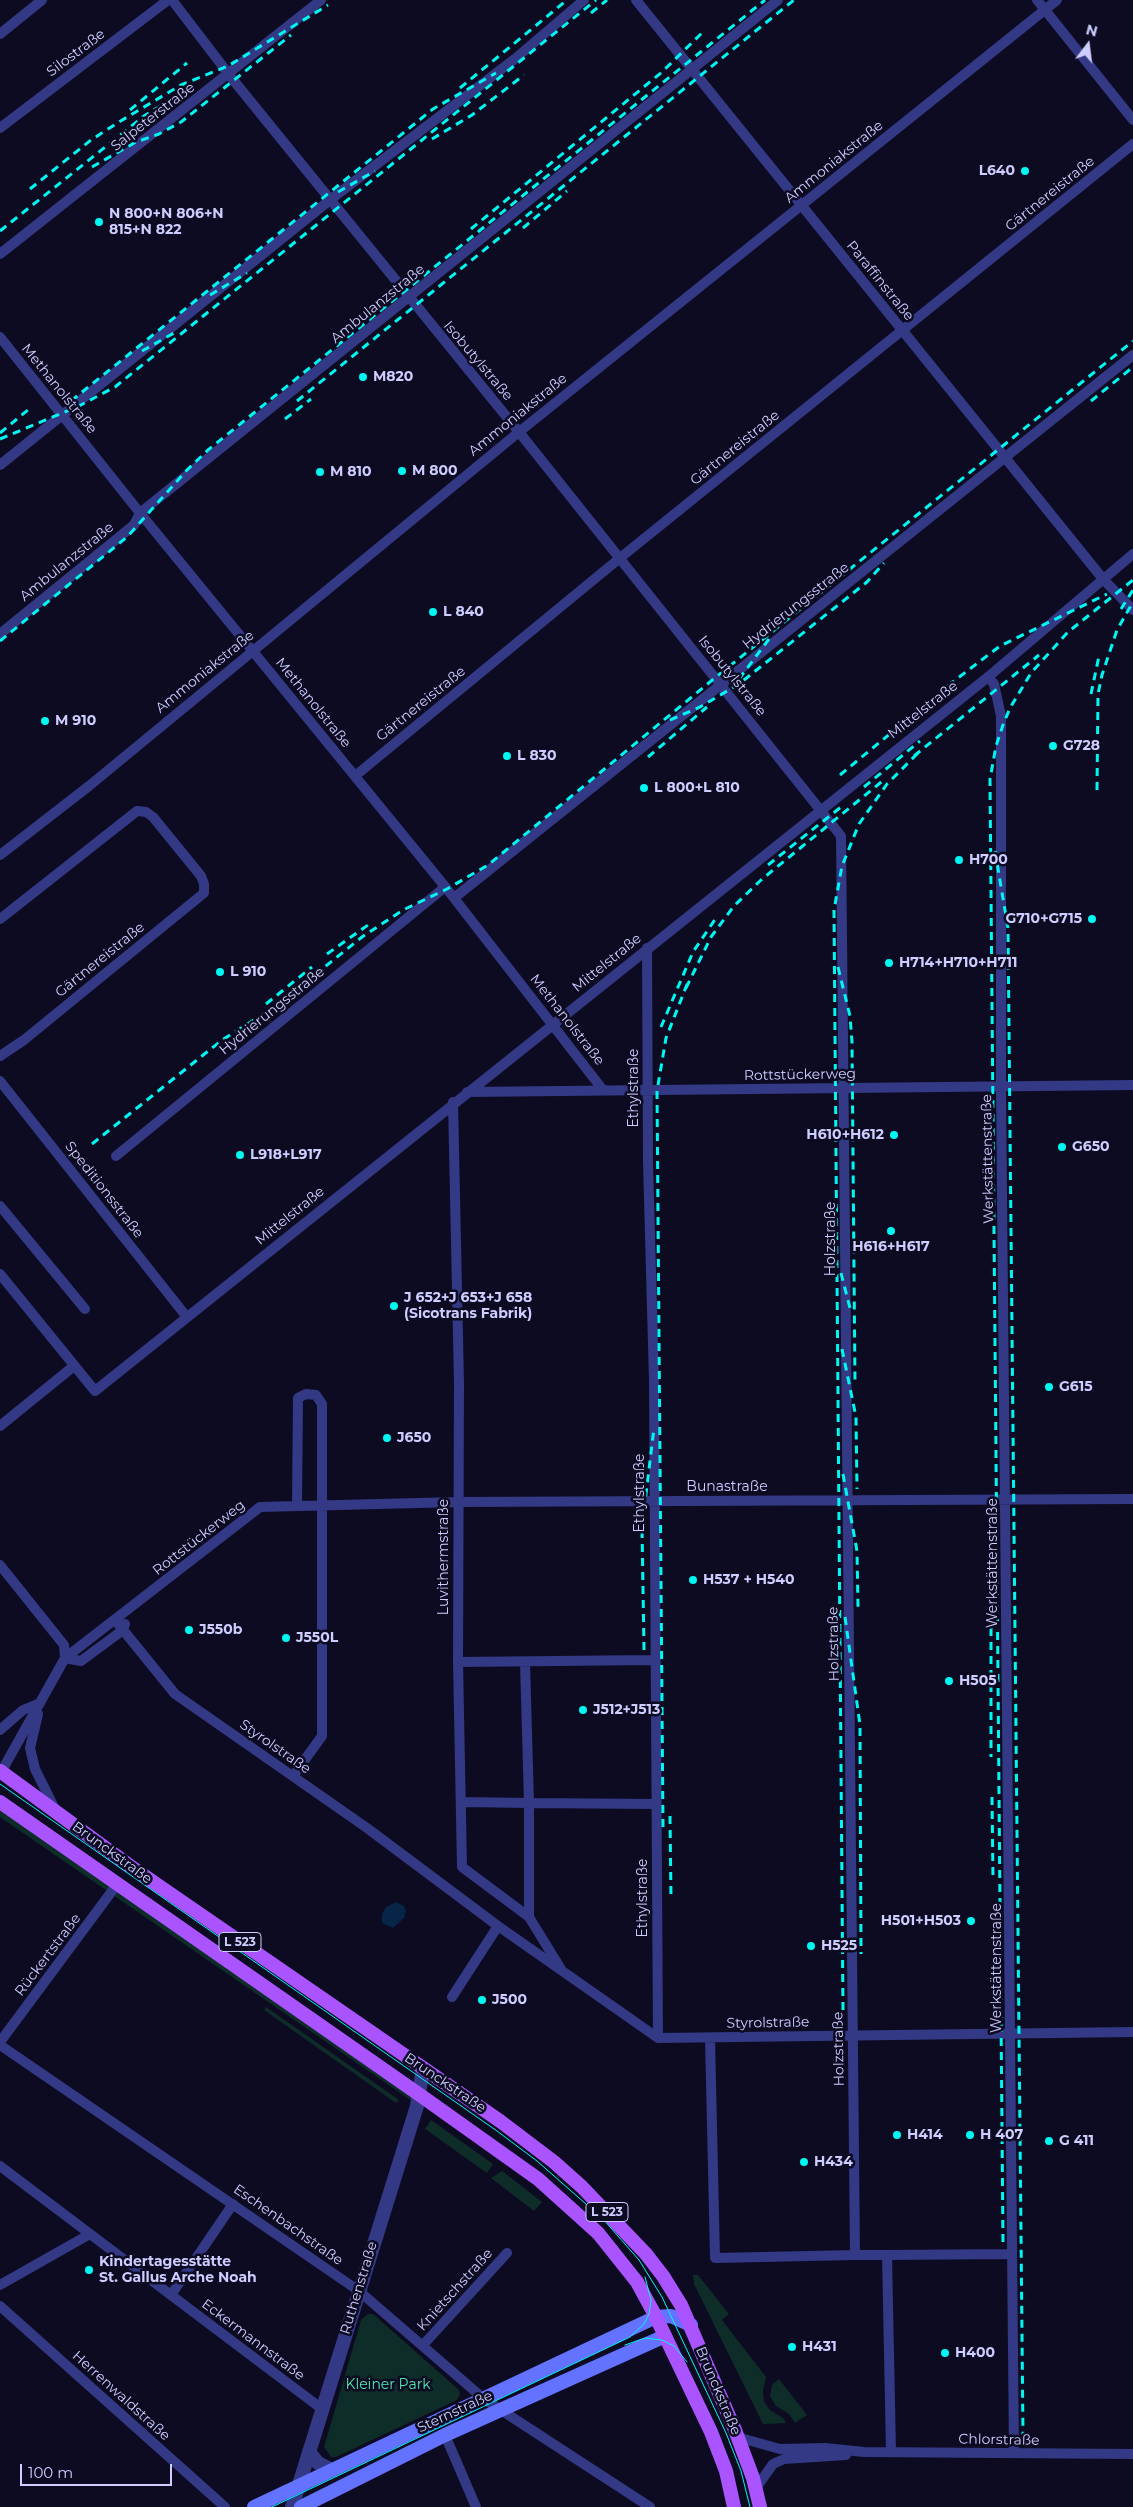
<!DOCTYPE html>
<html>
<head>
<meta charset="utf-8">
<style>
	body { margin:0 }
	#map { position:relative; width:1133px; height:2507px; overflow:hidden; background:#0d0b22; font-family:Montserrat,sans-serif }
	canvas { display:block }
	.north { position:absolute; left:1063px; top:20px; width:50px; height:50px; -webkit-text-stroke:4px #0d0b22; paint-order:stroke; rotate:15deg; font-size:14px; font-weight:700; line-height:20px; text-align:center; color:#cdcdff }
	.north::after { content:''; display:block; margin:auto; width:18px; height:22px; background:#cdcdff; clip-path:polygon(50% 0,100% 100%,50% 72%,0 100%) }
	.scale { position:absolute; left:20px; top:2464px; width:152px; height:22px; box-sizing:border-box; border:2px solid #cdcdff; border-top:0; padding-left:6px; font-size:15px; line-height:18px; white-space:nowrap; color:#cdcdff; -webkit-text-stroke:4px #0d0b22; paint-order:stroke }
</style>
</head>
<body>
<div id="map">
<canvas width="1133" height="2507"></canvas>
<div class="north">N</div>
<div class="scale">100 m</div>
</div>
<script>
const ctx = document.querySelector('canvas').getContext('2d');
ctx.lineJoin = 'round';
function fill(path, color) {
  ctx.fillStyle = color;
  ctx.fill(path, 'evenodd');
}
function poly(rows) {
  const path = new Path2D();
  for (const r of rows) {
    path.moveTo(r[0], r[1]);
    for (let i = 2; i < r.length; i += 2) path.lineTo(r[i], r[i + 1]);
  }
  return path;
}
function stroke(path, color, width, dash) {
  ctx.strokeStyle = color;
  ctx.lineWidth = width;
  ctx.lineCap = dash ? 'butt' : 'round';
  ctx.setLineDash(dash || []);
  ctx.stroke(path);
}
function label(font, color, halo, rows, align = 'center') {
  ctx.font = font + ' Montserrat,sans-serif';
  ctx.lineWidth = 5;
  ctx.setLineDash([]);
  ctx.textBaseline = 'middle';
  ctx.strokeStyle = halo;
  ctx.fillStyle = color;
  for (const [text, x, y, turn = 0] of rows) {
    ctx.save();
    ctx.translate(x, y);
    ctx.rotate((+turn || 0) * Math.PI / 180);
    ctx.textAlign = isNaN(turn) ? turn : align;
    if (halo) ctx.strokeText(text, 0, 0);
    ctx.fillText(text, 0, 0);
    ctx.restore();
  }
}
const green = poly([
	[0,1809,412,2095,412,2101,0,1817],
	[266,2007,399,2100,396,2103,264,2010],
	[431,2120,493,2164,487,2173,425,2129],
	[502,2171,542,2202,534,2211,491,2178],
	[693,2275,698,2275,729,2314,722,2320,766,2377,763,2391,764,2402,770,2410,783,2418,786,2423,763,2424,694,2284],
	[368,2314,373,2314,459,2390,460,2394,457,2400,336,2457,331,2457,324,2447,361,2320],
	[779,2379,807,2415,795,2423,789,2414,776,2406,770,2396,772,2385]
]);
const water = poly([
	[396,1902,404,1906,406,1911,404,1918,393,1928,382,1923,382,1914,386,1907]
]);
const minor = poly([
	[172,0,234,81,519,432,841,836,855,2255,887,2255,891,2452],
	[636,0,1103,579,1133,610],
	[1037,0,1133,120],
	[0,34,42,0],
	[0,128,168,0],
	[0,254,321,0],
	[0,337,140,513,447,889,603,1090],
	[0,465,330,200,516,58,584,0],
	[0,634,134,525,140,513,778,0],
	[988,677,994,684,1001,716,1001,1087,1014,2453],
	[355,776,620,558,1133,144],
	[0,855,89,786,519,432,1057,0],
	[454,898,1133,355],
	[0,919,137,811,146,812,153,817,201,876,204,884,204,893,24,1040,0,1056],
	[647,948,648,1162,654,1381,658,2038],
	[0,1081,186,1316],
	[467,1092,1133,1085],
	[453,1102,459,1383,458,1662,462,1867,529,1917,561,1969],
	[116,1156,445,887],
	[0,1206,85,1309],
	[0,1274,95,1391,988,677,1133,554],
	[0,1426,74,1366],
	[0,1565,64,1645,65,1658],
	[115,1620,175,1694,367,1828,498,1926,452,1997],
	[65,1658,81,1661,123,1630,125,1624],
	[458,1662,654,1660],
	[38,1714,30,1748,35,1769,56,1811],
	[0,1730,23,1710,40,1703],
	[0,1774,65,1658,260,1507,457,1502,1133,1499],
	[293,1776,322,1736,322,1404,316,1395,306,1394,298,1398,297,1506],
	[462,1802,529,1803,525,1662],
	[529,1917,529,1803,656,1804],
	[498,1926,658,2038,1133,2032],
	[710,2038,715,2258,855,2255],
	[0,2042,118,1883],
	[0,2045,359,2291,484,2399,650,2507],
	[0,2166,322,2409],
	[887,2255,1011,2254],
	[0,2285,90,2234],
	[171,2295,233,2204],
	[0,2306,225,2507],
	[423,2345,507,2253],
	[445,2435,476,2507],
	[737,2437,780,2449,825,2448,864,2452,1133,2454],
	[756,2488,773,2464,784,2459,846,2455]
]);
const tertiary = poly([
	[309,2452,318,2463,332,2470],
	[292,2507,417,2106,423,2069]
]);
const secondary = poly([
	[254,2507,656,2317,671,2316,691,2325],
	[301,2507,445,2435,665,2336]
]);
const primary = poly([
	[0,1771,130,1866,500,2121,554,2162,582,2187,646,2254,663,2276,681,2305,735,2430,753,2478,760,2507],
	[0,1802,420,2095,538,2179,598,2233,637,2282,655,2315,711,2432,726,2471,734,2507]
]);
const tram = poly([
	[0,1784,497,2131,537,2161,603,2219,639,2260,662,2297,726,2433,741,2471,750,2507],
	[625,2345,645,2338,662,2340,674,2346,687,2362],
	[272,2507,630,2337,644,2324,649,2314,651,2300,645,2277]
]);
const rail = poly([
	[591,13,607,0],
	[460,88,567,0],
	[165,107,196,85],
	[130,110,187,63],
	[432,139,472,115,524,75],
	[92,167,136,142,159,134,181,122,291,35],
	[30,189,91,140,119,122,181,85,228,66,328,5],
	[338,192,375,171],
	[523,228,567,191],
	[471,229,662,72,705,30],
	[0,231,144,116,170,100],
	[210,295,247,273],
	[142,351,174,333],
	[71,401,433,109,496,73],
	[297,401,794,0],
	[1091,401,1133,367],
	[285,419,311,399],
	[0,433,29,409],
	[0,439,79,406,115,387,596,0],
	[1121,609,1133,590],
	[0,641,127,537,187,470,208,450,765,0],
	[739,679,769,639],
	[1091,694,1099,656],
	[670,720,700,707,739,684,867,582,884,563],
	[914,756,1039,655],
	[648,757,707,707],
	[840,775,954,681,1000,646,1107,594],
	[864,787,920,741],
	[1097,790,1098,694,1102,675,1117,630,1133,602],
	[995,851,1008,928,1023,2435],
	[768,865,841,807],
	[327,954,368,925],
	[838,967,850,1016,852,1042,855,1383],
	[686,988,711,937,734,906,761,880,885,779],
	[266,1004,312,967],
	[661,1027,693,952,716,918],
	[92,1144,222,1040,276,1006,362,937,403,910,447,889,488,865,716,677,1133,341],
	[841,1273,851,1312],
	[842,1349,856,1417,857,1489],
	[843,1474,857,1551,858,1607],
	[991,1614,991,1757],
	[845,1617,860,1725,861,1954],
	[644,1650,642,1527,654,1428],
	[992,1797,993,1879],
	[670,1816,671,1898],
	[663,1827,657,1091,666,1038,688,982],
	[843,2010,834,910,842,866,859,824,887,784,919,752],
	[1003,2242,990,779,996,746,1003,725,1010,708,1031,673,1068,632,1133,580]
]);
const markers = [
	[1025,171,5,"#00f8f3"],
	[99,222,5,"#00f8f3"],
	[363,377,5,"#00f8f3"],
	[402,471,5,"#00f8f3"],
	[320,472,5,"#00f8f3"],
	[433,612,5,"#00f8f3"],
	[45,721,5,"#00f8f3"],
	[1053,746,5,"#00f8f3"],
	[507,756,5,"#00f8f3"],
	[644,788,5,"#00f8f3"],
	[959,860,5,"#00f8f3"],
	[1092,919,5,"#00f8f3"],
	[889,963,5,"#00f8f3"],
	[220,972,5,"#00f8f3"],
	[894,1135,5,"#00f8f3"],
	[1062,1147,5,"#00f8f3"],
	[240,1155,5,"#00f8f3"],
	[891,1231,5,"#00f8f3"],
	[394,1306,5,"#00f8f3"],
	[1049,1387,5,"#00f8f3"],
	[387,1438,5,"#00f8f3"],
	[693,1580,5,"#00f8f3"],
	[189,1630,5,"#00f8f3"],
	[286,1638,5,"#00f8f3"],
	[949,1681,5,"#00f8f3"],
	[583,1710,5,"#00f8f3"],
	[971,1921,5,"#00f8f3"],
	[811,1946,5,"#00f8f3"],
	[482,2000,5,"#00f8f3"],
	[897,2135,5,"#00f8f3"],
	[970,2135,5,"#00f8f3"],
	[1049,2141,5,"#00f8f3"],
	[804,2162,5,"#00f8f3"],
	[89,2270,5,"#00f8f3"],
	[792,2347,5,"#00f8f3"],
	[945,2353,5,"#00f8f3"]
];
const shields = [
	[240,1942,42],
	[607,2212,42]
];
const shieldNames = [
	["L 523",240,1942],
	["L 523",607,2212]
];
const streetNames = [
	["Silostraße",76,53,-37],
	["Salpeterstraße",153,117,-38],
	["Ammoniakstraße",834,162,-39],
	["Gärtnereistraße",1050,194,-39],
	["Paraffinstraße",880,281,51],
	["Ambulanzstraße",378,304,-39],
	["Isobutylstraße",478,361,50],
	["Methanolstraße",59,389,51],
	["Ammoniakstraße",518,415,-39],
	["Gärtnereistraße",735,448,-39],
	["Ambulanzstraße",67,562,-39],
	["Hydrierungsstraße",796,606,-38],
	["Ammoniakstraße",205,672,-39],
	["Isobutylstraße",732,676,51],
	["Methanolstraße",313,703,51],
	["Gärtnereistraße",421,704,-39],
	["Mittelstraße",923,710,-38],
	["Gärtnereistraße",100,960,-39],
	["Mittelstraße",607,963,-39],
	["Hydrierungsstraße",272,1011,-39],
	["Methanolstraße",567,1020,52],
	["Rottstückerweg",800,1075,-1],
	["Ethylstraße",634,1088,-90],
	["Werkstättenstraße",988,1159,-91],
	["Speditionsstraße",104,1190,52],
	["Mittelstraße",290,1216,-39],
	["Holzstraße",831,1239,-90],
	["Bunastraße",727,1487],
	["Ethylstraße",640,1493,-90],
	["Rottstückerweg",199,1538,-38],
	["Luvithermstraße",444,1557,-90],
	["Werkstättenstraße",993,1563,-90],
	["Holzstraße",834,1644,-91],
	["Styrolstraße",275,1747,35],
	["Brunckstraße",112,1853,36],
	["Ethylstraße",643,1898,-90],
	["Rückertstraße",48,1955,-53],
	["Werkstättenstraße",997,1968,-90],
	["Styrolstraße",768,2023,-1],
	["Holzstraße",839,2049,-91],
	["Brunckstraße",445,2083,34],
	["Eschenbachstraße",288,2225,35],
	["Ruthenstraße",359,2288,-73],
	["Knietschstraße",455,2290,-48],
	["Eckermannstraße",253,2340,37],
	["Brunckstraße",718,2391,67],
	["Herrenwaldstraße",121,2396,42],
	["Sternstraße",455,2412,-25],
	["Chlorstraße",999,2440,1]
];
const poiNames = [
	["L640",1015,171,"right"],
	["N 800+N 806+N",109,214],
	["815+N 822",109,230],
	["M820",373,377],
	["M 800",412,471],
	["M 810",330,472],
	["L 840",443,612],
	["M 910",55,721],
	["G728",1063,746],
	["L 830",517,756],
	["L 800+L 810",654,788],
	["H700",969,860],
	["G710+G715",1082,919,"right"],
	["H714+H710+H711",899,963],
	["L 910",230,972],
	["H610+H612",884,1135,"right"],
	["G650",1072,1147],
	["L918+L917",250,1155],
	["H616+H617",891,1247,"center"],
	["J 652+J 653+J 658",404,1298],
	["(Sicotrans Fabrik)",404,1314],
	["G615",1059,1387],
	["J650",397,1438],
	["H537 + H540",703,1580],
	["J550b",199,1630],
	["J550L",296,1638],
	["H505",959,1681],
	["J512+J513",593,1710],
	["H501+H503",961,1921,"right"],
	["H525",821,1946],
	["J500",492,2000],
	["H414",907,2135],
	["H 407",980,2135],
	["G 411",1059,2141],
	["H434",814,2162],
	["Kindertagesstätte",99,2262],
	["St. Gallus Arche Noah",99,2278],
	["H431",802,2347],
	["H400",955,2353]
];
const parkNames = [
	["Kleiner Park",388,2385]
];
fill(green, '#0e2d28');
fill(water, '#072546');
stroke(minor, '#333985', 10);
stroke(tertiary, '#333985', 14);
stroke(secondary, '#6473ff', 14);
stroke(primary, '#aa54ff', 14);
stroke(tram, '#00f8f3', 1);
stroke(rail, '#00f8f3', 3, [8, 6]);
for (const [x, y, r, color] of markers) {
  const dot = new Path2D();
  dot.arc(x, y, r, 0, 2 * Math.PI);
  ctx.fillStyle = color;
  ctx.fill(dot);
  stroke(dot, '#0d0b22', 2);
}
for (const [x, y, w] of shields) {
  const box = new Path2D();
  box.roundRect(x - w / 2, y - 9.5, w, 19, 4);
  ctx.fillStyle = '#0d0b22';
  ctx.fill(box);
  stroke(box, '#cdcdff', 1);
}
label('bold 12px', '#cdcdff', null, shieldNames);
label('14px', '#cdcdff', '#0d0b22', streetNames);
label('bold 14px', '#cdcdff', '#0d0b22', poiNames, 'left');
label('14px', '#4fe9b0', '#0d0b22', parkNames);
</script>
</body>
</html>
